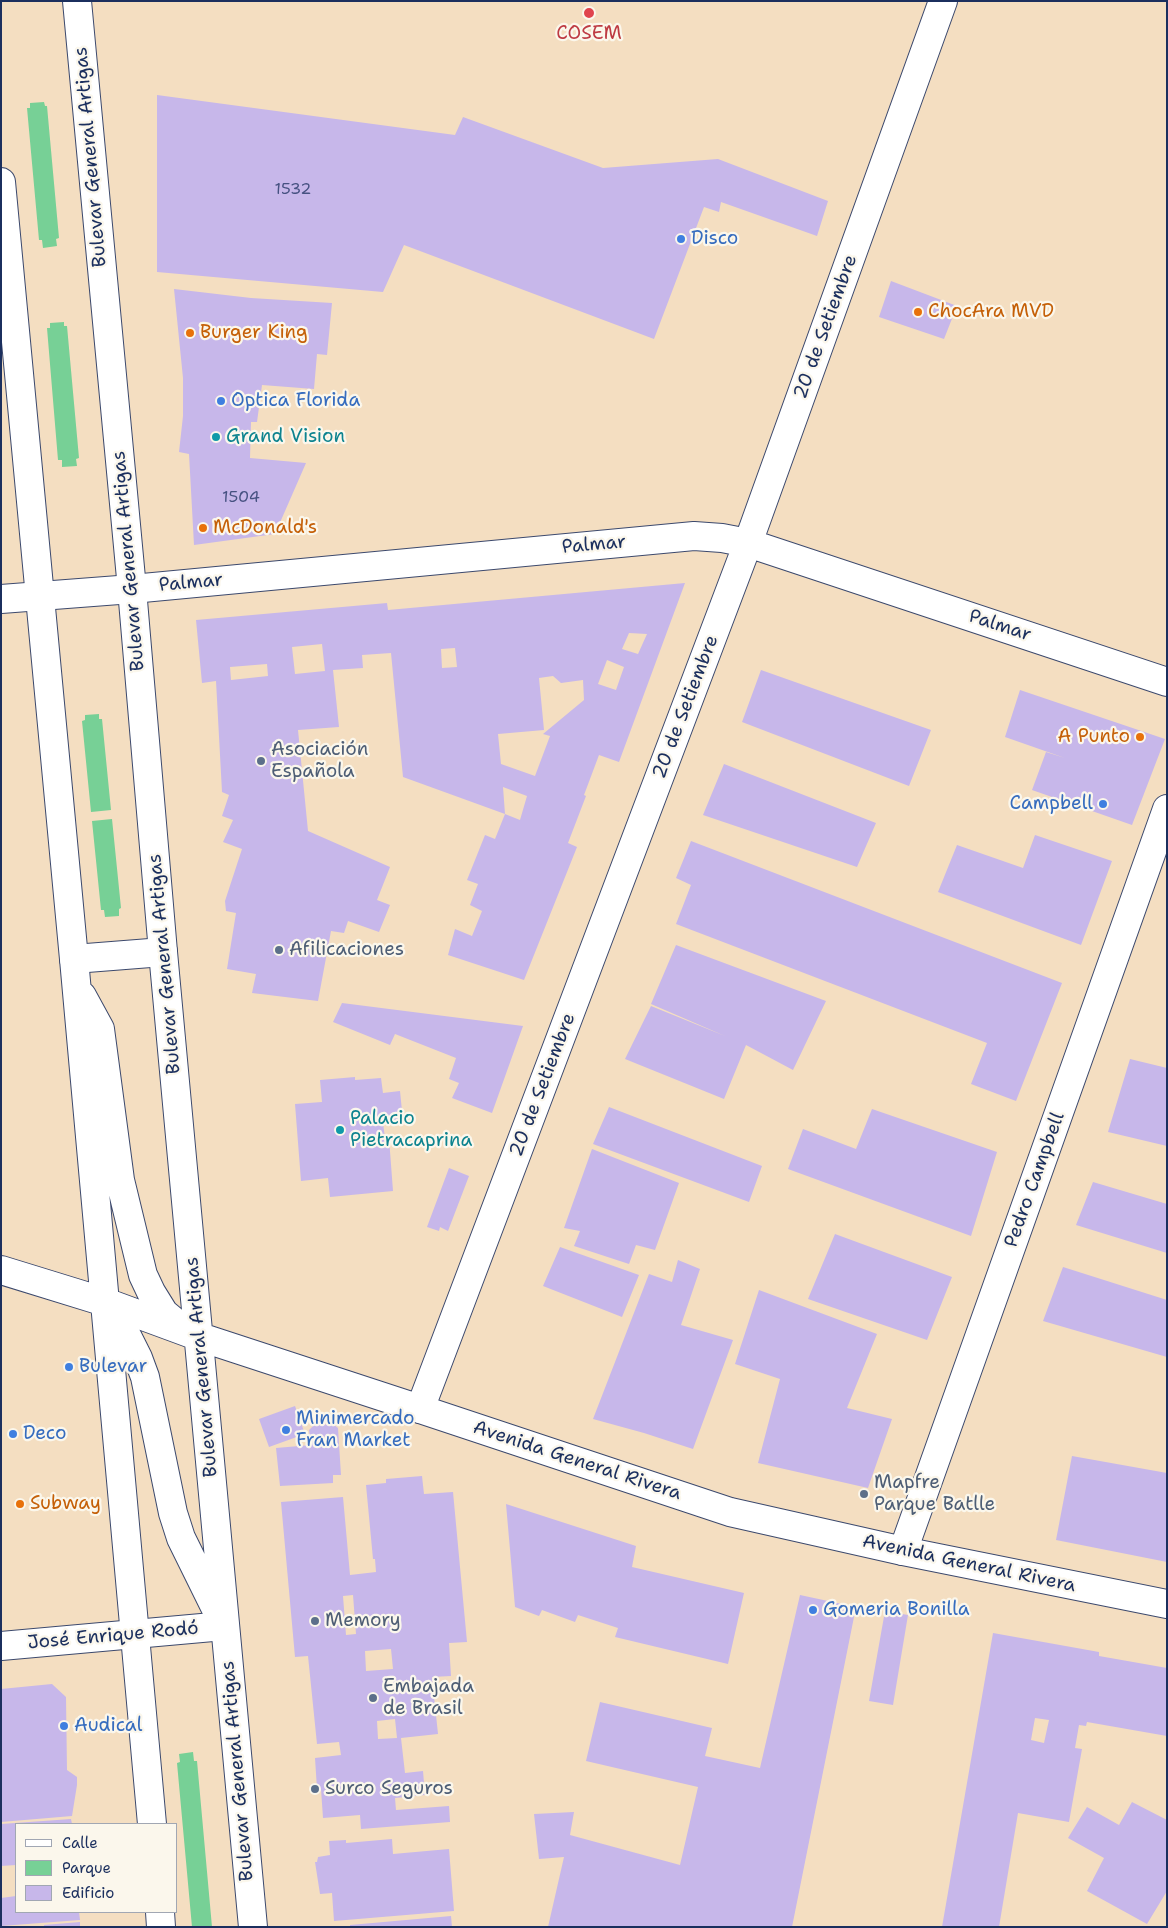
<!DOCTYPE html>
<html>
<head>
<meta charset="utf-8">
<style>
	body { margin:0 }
	#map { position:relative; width:1168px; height:1928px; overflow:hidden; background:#f4dec1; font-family:"Shantell Sans",sans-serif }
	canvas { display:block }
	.frame { position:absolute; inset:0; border:2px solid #1b2f5e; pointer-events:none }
	.legend { position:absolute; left:15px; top:1823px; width:162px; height:90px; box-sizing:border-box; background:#fbf7ec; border:1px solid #a1a7b3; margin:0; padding:6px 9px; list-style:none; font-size:15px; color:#1b2f5e }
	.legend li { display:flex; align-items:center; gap:10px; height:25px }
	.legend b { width:25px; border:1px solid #a1a7b3 }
</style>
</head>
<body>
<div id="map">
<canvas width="1168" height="1928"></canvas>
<div class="frame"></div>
<ul class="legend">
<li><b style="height:6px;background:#fff"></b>Calle</li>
<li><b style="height:14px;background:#77d096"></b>Parque</li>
<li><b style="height:14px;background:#c7b7ea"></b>Edificio</li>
</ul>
</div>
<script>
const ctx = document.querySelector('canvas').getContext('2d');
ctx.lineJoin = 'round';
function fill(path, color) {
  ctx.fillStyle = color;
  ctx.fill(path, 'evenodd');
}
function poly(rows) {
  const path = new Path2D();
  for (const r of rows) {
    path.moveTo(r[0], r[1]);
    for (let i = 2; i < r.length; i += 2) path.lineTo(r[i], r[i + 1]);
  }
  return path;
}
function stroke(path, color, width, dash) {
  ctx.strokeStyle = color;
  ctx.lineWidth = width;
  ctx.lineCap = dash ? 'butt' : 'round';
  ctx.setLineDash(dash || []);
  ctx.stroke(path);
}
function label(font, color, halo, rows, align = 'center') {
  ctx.font = font + ' "Shantell Sans",sans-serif';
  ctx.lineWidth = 4.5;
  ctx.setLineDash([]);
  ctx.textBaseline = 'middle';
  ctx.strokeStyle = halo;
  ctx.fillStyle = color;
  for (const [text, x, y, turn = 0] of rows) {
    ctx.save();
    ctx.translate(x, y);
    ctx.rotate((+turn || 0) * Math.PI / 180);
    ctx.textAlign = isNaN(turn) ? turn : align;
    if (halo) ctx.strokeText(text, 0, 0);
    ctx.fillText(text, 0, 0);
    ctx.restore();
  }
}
const green = poly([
	[44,102,45,106,47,106,59,238,56,239,57,246,43,248,42,240,39,240,27,108,30,108,30,103],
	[64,322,64,326,67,326,79,458,76,459,77,466,62,467,62,460,58,460,47,328,50,328,50,323],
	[99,714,99,719,102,719,111,810,91,812,82,721,85,720,85,715],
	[112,819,121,908,119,909,119,916,105,917,104,910,101,910,92,821],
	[193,1752,194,1761,197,1761,212,1927,192,1927,177,1763,180,1762,179,1754]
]);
const building = poly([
	[157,95,455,135,463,117,603,168,718,159,828,201,817,236,721,202,719,212,704,207,654,339,404,245,383,292,157,272],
	[891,281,957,306,944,339,879,317],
	[174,289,251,298,332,303,327,355,317,354,314,389,262,385,257,422,251,422,250,458,306,463,275,534,194,545,189,454,179,452,183,416,183,378],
	[685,583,619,762,599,755,584,795,586,796,568,843,577,847,524,980,448,955,455,929,472,936,482,911,470,905,478,884,467,880,485,835,495,839,505,814,520,820,527,796,503,787,505,814,403,777,391,653,362,655,363,668,333,670,339,727,298,730,308,831,390,867,377,900,390,905,379,932,348,921,344,933,331,931,318,1001,252,993,256,974,227,969,236,913,226,911,225,901,242,849,223,842,233,820,222,816,229,795,222,792,216,681,202,683,196,620,387,603,388,610],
	[629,633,647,634,638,654,622,649],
	[322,644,325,671,295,674,292,647],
	[455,648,457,667,442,668,441,649],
	[607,660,624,667,616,690,598,684],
	[267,664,268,676,231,680,230,667],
	[553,676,561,683,583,680,584,700,543,734,550,736,535,776,501,764,498,734,544,730,539,678],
	[761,670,931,730,909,786,742,722],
	[1020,690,1165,739,1132,825,1032,790,1046,752,1065,758,1005,737],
	[724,764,876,823,857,867,703,815],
	[1035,835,1112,861,1081,945,938,892,957,845,1023,868],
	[691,841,1062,983,1016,1101,971,1084,987,1043,676,924,691,885,676,878],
	[676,945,826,1001,793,1070,746,1045,724,1099,625,1059,651,1006,725,1036,651,1004],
	[342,1003,523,1026,492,1113,452,1098,459,1083,449,1079,456,1058,395,1034,390,1045,333,1022],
	[1130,1059,1167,1068,1167,1146,1108,1132],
	[355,1077,355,1080,381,1078,383,1093,400,1091,403,1121,383,1123,385,1138,389,1138,393,1191,330,1197,328,1178,301,1181,295,1104,322,1102,320,1080],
	[609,1107,762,1166,749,1202,593,1144],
	[872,1109,997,1152,971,1236,788,1169,803,1129,856,1149],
	[592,1149,679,1183,655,1250,636,1245,629,1264,574,1246,580,1231,564,1228],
	[449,1168,469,1176,448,1231,440,1227,439,1231,427,1227],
	[1093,1182,1167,1204,1167,1253,1076,1225],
	[835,1234,952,1277,927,1340,808,1299],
	[560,1247,639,1275,622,1317,543,1286],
	[678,1260,700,1269,681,1325,733,1340,693,1449,644,1433,593,1419,649,1274,672,1282],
	[1063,1267,1167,1300,1167,1357,1043,1321],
	[759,1290,877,1334,847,1408,892,1419,868,1488,758,1463,780,1379,735,1364],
	[295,1406,305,1434,269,1447,259,1419],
	[333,1424,338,1428,341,1475,333,1475,333,1483,280,1486,276,1448,311,1445,309,1430,314,1425],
	[1072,1456,1167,1473,1167,1562,1056,1540],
	[422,1476,424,1494,453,1492,467,1642,449,1643,451,1676,432,1677,438,1734,401,1738,405,1773,423,1771,425,1795,395,1798,396,1810,449,1806,450,1822,361,1829,360,1815,323,1818,321,1789,317,1789,315,1758,341,1755,339,1742,317,1744,308,1656,295,1657,281,1502,343,1497,350,1575,376,1572,375,1559,373,1559,366,1485,386,1483,386,1479],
	[353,1595,356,1634,346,1635,343,1596],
	[391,1649,393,1669,366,1671,365,1651],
	[395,1719,397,1738,378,1739,377,1721],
	[506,1504,636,1546,632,1567,744,1593,728,1664,615,1637,618,1628,578,1615,575,1622,542,1610,539,1616,515,1607],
	[800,1595,856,1607,792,1927,548,1927,564,1857,539,1859,534,1814,574,1812,570,1835,680,1865,698,1787,586,1761,600,1702,712,1728,705,1756,760,1768],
	[885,1611,908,1615,893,1705,869,1701],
	[993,1633,1099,1652,1099,1656,1167,1668,1167,1736,1087,1722,1086,1726,1079,1725,1075,1748,1082,1749,1069,1822,1018,1813,999,1927,942,1927],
	[1035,1718,1049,1720,1044,1743,1031,1740],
	[52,1684,66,1697,67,1770,77,1777,77,1785,72,1816,1,1822,1,1689],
	[1132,1802,1167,1820,1167,1891,1147,1924,1087,1891,1104,1858,1068,1838,1087,1807,1119,1825],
	[71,1819,72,1824,16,1824,16,1865,1,1866,1,1824],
	[392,1839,393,1854,449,1849,454,1911,334,1921,332,1893,320,1894,315,1862,317,1862,318,1857,330,1855,329,1841,346,1840,346,1843],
	[16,1896,16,1912,79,1912,80,1920,1,1926,1,1898],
	[451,1916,452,1927,350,1927,350,1925],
	[80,1922,80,1927,44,1927,44,1925]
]);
const minor = poly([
	[1,599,132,589,694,536,722,538,748,543,1167,682],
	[74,959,163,952],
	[420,1409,748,543,943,1],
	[903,1551,1167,809],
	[1,1646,224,1626]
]);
const major = poly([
	[77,1,132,589,163,952,253,1927],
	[1,182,74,959,152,1824],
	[82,996,100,1029,120,1180,143,1275,151,1292,164,1313,182,1328],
	[1,1270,105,1302,200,1337,420,1409,730,1512,903,1551,1167,1604],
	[107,1306,128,1338,138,1358,145,1377,173,1513,181,1538,218,1613],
	[160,1912,161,1927]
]);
const markers = [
	[589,13,6,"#e0444e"],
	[681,239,5,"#3f7fe0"],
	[918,312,5,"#e8710a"],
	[190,333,5,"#e8710a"],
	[221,401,5,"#3f7fe0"],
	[216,437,5,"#0f9aa8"],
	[203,528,5,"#e8710a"],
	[1140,737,5,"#e8710a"],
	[261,761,5,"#5c6f8a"],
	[1103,804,5,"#3f7fe0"],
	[279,950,5,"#5c6f8a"],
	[340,1130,5,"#0f9aa8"],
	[69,1367,5,"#3f7fe0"],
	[286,1430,5,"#3f7fe0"],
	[13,1434,5,"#3f7fe0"],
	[864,1494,5,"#5c6f8a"],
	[20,1504,5,"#e8710a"],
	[813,1610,5,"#3f7fe0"],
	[315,1621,5,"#5c6f8a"],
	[373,1698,5,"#5c6f8a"],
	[64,1726,5,"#3f7fe0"],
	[315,1789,5,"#5c6f8a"]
];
const numberNames = [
	["1532",293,190],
	["1504",241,498]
];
const healthNames = [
	["COSEM",589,34]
];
const streetNames = [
	["Bulevar General Artigas",91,157,-95],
	["20 de Setiembre",826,327,-70],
	["Palmar",594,545,-5],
	["Bulevar General Artigas",129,561,-95],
	["Palmar",191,583,-5],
	["Palmar",1000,626,18],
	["20 de Setiembre",686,707,-69],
	["Bulevar General Artigas",165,964,-95],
	["20 de Setiembre",543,1085,-69],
	["Pedro Campbell",1035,1180,-70],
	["Bulevar General Artigas",202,1367,-95],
	["Avenida General Rivera",577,1461,18],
	["Avenida General Rivera",969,1564,12],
	["José Enrique Rodó",113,1636,-5],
	["Bulevar General Artigas",238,1771,-95]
];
const shopNames = [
	["Disco",691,239],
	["Optica Florida",231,401],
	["Campbell",1093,804,"right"],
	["Bulevar",79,1367],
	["Minimercado",296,1419],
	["Fran Market",296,1441],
	["Deco",23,1434],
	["Gomeria Bonilla",823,1610],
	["Audical",74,1726]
];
const foodNames = [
	["ChocAra MVD",928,312],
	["Burger King",200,333],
	["McDonald's",213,528],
	["A Punto",1130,737,"right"],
	["Subway",30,1504]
];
const cultureNames = [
	["Grand Vision",226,437],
	["Palacio",350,1119],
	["Pietracaprina",350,1141]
];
const serviceNames = [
	["Asociación",271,750],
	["Española",271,772],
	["Afilicaciones",289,950],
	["Mapfre",874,1483],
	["Parque Batlle",874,1505],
	["Memory",325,1621],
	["Embajada",383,1687],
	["de Brasil",383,1709],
	["Surco Seguros",325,1789]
];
fill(green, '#77d096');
fill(building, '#c7b7ea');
stroke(minor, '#3c496d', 30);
stroke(major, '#3c496d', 30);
stroke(minor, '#fff', 28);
stroke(major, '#fff', 28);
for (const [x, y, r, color] of markers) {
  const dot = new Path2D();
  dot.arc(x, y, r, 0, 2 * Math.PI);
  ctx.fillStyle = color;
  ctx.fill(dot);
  stroke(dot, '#fbf7ec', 2);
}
label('16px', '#465181', null, numberNames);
label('19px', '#be3a42', '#fbf7ec', healthNames);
label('19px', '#1b2f5e', '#fbf7ec', streetNames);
label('19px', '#366cbe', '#fbf7ec', shopNames, 'left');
label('19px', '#c56008', '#fbf7ec', foodNames, 'left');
label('19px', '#0d838f', '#fbf7ec', cultureNames, 'left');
label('19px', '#4e5e75', '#fbf7ec', serviceNames, 'left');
</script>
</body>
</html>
